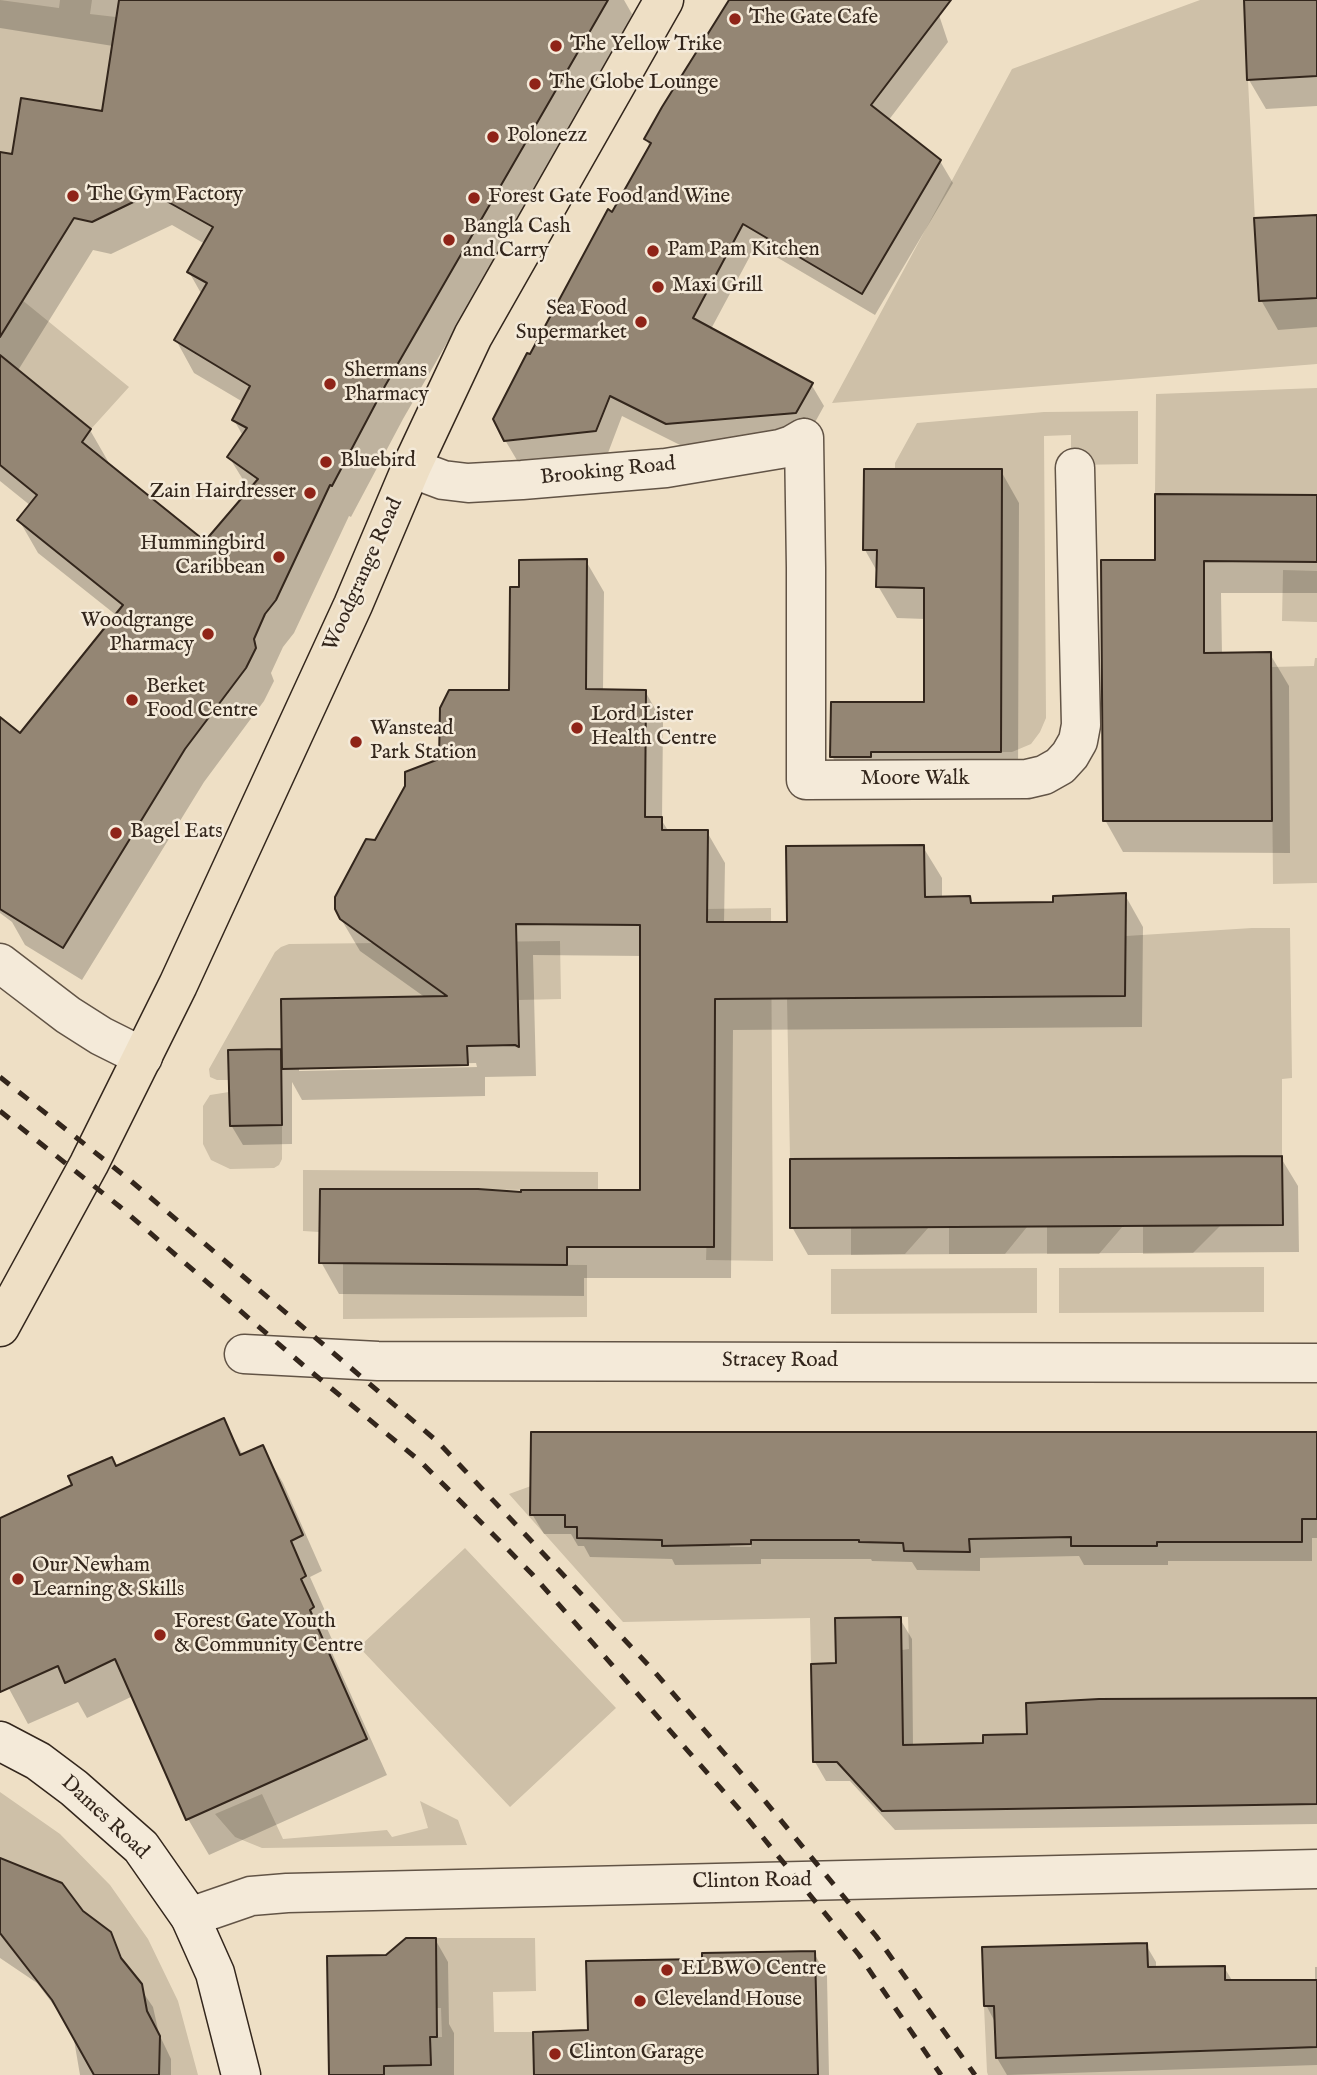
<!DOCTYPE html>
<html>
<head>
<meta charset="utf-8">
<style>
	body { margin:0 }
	canvas { display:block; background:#eedfc5 }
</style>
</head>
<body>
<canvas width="1317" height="2075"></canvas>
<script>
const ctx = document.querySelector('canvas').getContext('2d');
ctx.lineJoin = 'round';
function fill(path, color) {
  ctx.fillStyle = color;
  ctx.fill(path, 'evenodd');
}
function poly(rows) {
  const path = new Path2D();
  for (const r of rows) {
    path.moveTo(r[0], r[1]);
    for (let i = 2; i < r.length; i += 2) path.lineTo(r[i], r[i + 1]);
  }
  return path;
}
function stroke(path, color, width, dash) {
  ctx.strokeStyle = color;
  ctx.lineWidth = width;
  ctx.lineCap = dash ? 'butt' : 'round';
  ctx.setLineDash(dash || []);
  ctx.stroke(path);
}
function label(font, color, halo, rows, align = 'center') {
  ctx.font = font + ' "IM FELL English",serif';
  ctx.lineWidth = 5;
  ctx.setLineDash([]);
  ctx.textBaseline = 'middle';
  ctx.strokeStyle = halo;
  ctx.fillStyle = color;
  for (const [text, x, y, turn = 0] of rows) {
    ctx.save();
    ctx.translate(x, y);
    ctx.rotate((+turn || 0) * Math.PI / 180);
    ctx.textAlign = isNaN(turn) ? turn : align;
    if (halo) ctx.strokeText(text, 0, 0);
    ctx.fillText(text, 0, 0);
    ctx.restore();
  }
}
const green = poly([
	[0,0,59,8,60,0,92,0,90,14,116,17,102,111,21,98,12,154,0,152],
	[1200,0,1244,0,1259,301,1317,298,1317,364,832,403,1012,69],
	[0,282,129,387,91,429,0,355],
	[1317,388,1317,495,1155,494,1156,394],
	[1138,411,1138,464,1071,465,1071,435,1044,436,1046,718,1040,732,1031,744,1012,752,1001,752,1002,469,895,492,895,463,917,423,1044,412],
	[1283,570,1317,571,1317,622,1282,621],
	[1315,658,1317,658,1317,883,1273,884,1271,667,1314,666],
	[771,908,773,1261,706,1260,715,975,733,922,705,922,704,909],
	[1252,928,1290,928,1292,1078,1282,1079,1282,1156,790,1159,787,998,1125,996,1126,936],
	[560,941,561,999,518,1000,517,973,467,996,281,999,282,1049,229,1050,229,1080,217,1080,210,1077,209,1069,275,952,281,947,289,944],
	[229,1092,230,1126,282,1125,282,1159,279,1165,274,1168,230,1169,211,1160,203,1144,203,1106,210,1095],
	[303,1170,598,1172,598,1231,567,1190,320,1189,319,1232,303,1231],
	[1221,1225,1193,1253,1143,1254,1143,1226],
	[1123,1226,1099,1254,1047,1254,1047,1227],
	[929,1227,905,1254,851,1255,851,1228],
	[949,1227,1027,1227,1005,1254,949,1254],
	[343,1263,587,1265,587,1317,343,1319],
	[1264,1267,1264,1312,1059,1313,1059,1268],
	[1037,1268,1037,1313,831,1314,831,1269],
	[531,1486,531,1515,553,1515,564,1492,565,1527,577,1527,577,1538,597,1538,662,1532,662,1545,729,1519,730,1547,751,1547,751,1521,859,1538,860,1542,880,1542,880,1493,970,1551,969,1539,1028,1538,1071,1492,1072,1546,1157,1546,1157,1492,1302,1493,1317,1519,1317,1697,1307,1697,1308,1746,1219,1698,1171,1699,1172,1748,1147,1699,1099,1699,1100,1749,1053,1703,1026,1703,1027,1750,1013,1734,983,1735,983,1743,903,1745,902,1650,909,1649,908,1617,836,1618,836,1663,811,1664,810,1618,623,1622,509,1494],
	[465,1548,616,1708,510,1807,359,1647],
	[0,1792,60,1834,110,1885,148,1939,178,2001,198,2075,159,2075,147,2011,121,1958,83,1910,36,1873,0,1858],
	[262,1794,283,1839,387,1830,392,1837,428,1828,420,1801,458,1820,467,1845,262,1848,235,1837,215,1814],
	[436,1938,535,1938,536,1991,493,1992,494,2032,533,2032,534,2075,384,2075,384,2066,431,2065,430,2037,442,2037,441,2008,383,2008,436,1985],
	[1134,2001,1170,2042,1171,2053,1317,2047,1317,2075,988,2075,987,2072,984,2006,994,2006,996,2058,1056,2056,1055,2003,1076,2003,1077,2056,1135,2054]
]);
const shadow = poly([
	[0,0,624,0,632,14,620,43,403,419,351,517,349,516,294,633,283,647,271,673,274,681,264,701,204,782,82,980,25,945,12,922,0,913,0,719,21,735,116,615,38,553,19,520,31,506,0,481,0,154,13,156,103,113,113,46,0,28],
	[172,225,205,244,189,272,202,295,176,340,194,373,243,402,234,420,243,436,229,457,250,491,206,543,107,465,109,463,90,430,17,372,93,250,111,254],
	[729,0,934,0,948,42,888,121,940,161,953,183,875,315,756,245,711,329,811,384,824,406,808,435,680,445,622,416,608,453,518,462,505,440,530,356,650,147,646,139],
	[1246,0,1317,0,1317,119,1317,106,1266,109,1249,80],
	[1317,217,1317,327,1278,330,1261,300],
	[1001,471,1019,503,1018,784,850,788,832,756,925,704,925,619,897,618,878,586,878,573,865,550],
	[1317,497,1317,593,1221,593,1222,655,1270,654,1289,686,1290,853,1123,852,1105,820,1156,562],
	[586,561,604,592,603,691,645,691,663,723,662,821,669,832,707,832,725,863,724,924,789,923,923,847,942,878,942,898,969,898,973,905,1055,904,1125,895,1143,927,1142,1027,733,1030,731,1278,584,1278,584,1296,339,1294,321,1262,522,1194,641,1192,642,956,533,955,536,1076,485,1077,485,1096,302,1100,292,1082,292,1144,243,1145,231,1125,280,1051,284,1056,426,998,360,951,341,919,376,841,441,760,511,692,521,589],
	[476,1063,477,1067,299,1071,299,1067],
	[1281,1158,1298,1186,1299,1252,808,1255,792,1227],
	[223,1420,243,1455,262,1447,283,1483,322,1571,310,1577,326,1613,321,1615,334,1644,329,1646,387,1775,209,1855,188,1819,133,1696,87,1718,78,1702,28,1724,0,1672,0,1520],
	[1317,1434,1317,1538,1312,1538,1312,1561,1168,1561,1168,1565,1084,1565,1079,1556,980,1558,980,1571,917,1570,912,1562,872,1561,871,1559,761,1559,761,1564,675,1565,672,1559,590,1557,584,1546,578,1546,571,1534,544,1534,532,1514],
	[900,1619,912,1639,913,1746,985,1745,1029,1736,1317,1699,1317,1824,895,1830,850,1781,826,1781,815,1762,813,1666,838,1665],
	[0,1859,82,1912,109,1934,127,1969,153,2007,159,2034,171,2059,171,2075,80,2075,73,2034,65,2020,37,1983,0,1958],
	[435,1939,448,1962,449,2024,454,2033,454,2075,330,2075,386,1957],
	[1146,1945,1156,1962,1156,1969,1224,1967,1233,1982,1315,1981,1315,1967,1317,1967,1317,2065,1007,2075,997,2058,995,2022,986,2005],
	[814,1953,827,1976,829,2075,535,2075,590,2032,704,1960]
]);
const building = poly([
	[119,0,608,0,385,386,332,486,330,485,276,600,265,614,254,639,256,648,246,668,185,749,63,948,0,909,0,717,20,733,123,605,17,520,37,495,0,465,0,355,91,429,82,442,205,541,258,479,227,457,247,428,232,420,250,386,174,340,207,283,187,272,213,227,152,193,92,222,74,218,0,337,0,152,12,154,21,98,102,111,119,0],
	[729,0,951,0,871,105,941,160,862,294,743,224,693,318,813,383,796,413,666,424,610,396,596,431,504,441,493,419,527,353,530,354,608,209,612,212,651,143,644,139,662,107,729,0],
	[1244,0,1317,0,1317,76,1247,80,1244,0],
	[1317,215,1317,298,1259,301,1254,218,1317,215],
	[864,469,1002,469,1001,752,871,752,871,757,830,757,831,702,924,702,924,588,876,587,877,550,863,550,864,469],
	[1155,494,1317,495,1317,562,1204,561,1204,653,1271,652,1272,821,1103,821,1101,560,1155,560,1155,494],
	[587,559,586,689,646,690,645,817,662,817,662,830,708,830,707,922,787,922,786,846,924,845,925,897,970,896,971,903,1053,902,1053,896,1126,893,1125,996,715,999,714,1247,567,1247,567,1265,319,1263,320,1189,478,1189,521,1192,521,1190,640,1190,640,925,516,924,519,1047,515,1045,467,1046,468,1065,282,1069,281,999,447,996,340,919,335,909,335,897,366,839,375,840,405,786,405,772,439,759,440,708,449,690,509,690,510,587,519,587,519,560,587,559],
	[281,1049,282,1125,230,1126,228,1050,281,1049],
	[1282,1156,1283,1225,790,1228,790,1159,1282,1156],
	[224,1418,240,1455,263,1445,303,1535,291,1541,306,1576,301,1579,314,1607,310,1610,367,1739,186,1820,115,1659,65,1683,58,1666,0,1692,0,1518,72,1485,68,1476,112,1457,116,1466,224,1418],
	[531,1432,1317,1432,1317,1519,1302,1519,1302,1542,1157,1542,1157,1546,1071,1546,1071,1537,969,1539,970,1552,904,1551,903,1543,859,1542,859,1540,751,1540,751,1544,662,1546,662,1540,577,1538,577,1527,565,1527,565,1515,530,1515,531,1432],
	[901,1617,903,1745,983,1743,983,1735,1027,1734,1026,1703,1099,1699,1317,1698,1317,1804,882,1811,837,1762,813,1762,811,1664,836,1663,835,1618,901,1617],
	[0,1858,62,1883,83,1911,111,1932,121,1958,142,1984,147,2011,160,2036,159,2075,94,2075,52,2000,0,1933,0,1858],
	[406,1938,436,1938,437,2037,430,2037,431,2065,384,2066,384,2075,329,2075,327,1956,386,1955,406,1938],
	[1147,1943,1148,1967,1225,1966,1225,1980,1317,1980,1317,2047,996,2058,994,2006,984,2006,982,1947,1147,1943],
	[815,1951,818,2075,534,2075,533,2032,588,2030,586,1961,702,1959,702,1953,815,1951]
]);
const street = poly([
	[804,438,806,568,806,780,1027,779,1044,775,1060,766,1070,755,1078,741,1081,725,1075,468],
	[411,468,443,480,468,483,522,480,666,468,780,449,792,445,804,438],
	[0,963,68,1015,101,1036,143,1057],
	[244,1354,378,1361,1317,1363],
	[190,1917,251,1896,287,1893,1317,1869]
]);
const secondary = poly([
	[0,1741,38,1761,74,1788,141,1847,190,1917,215,1973,241,2075]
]);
const primary = poly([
	[0,1327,89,1164,178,985,353,605,411,468,473,336,664,0]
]);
const rail = poly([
	[0,1077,131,1181,438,1442,653,1670,765,1801,876,1936,975,2075],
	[0,1111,119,1206,303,1365,421,1462,470,1511,532,1574,747,1818,859,1955,941,2075]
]);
const markers = [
	[735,19,7,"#8f2418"],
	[556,46,7,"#8f2418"],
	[535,84,7,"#8f2418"],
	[493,137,7,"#8f2418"],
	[73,196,7,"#8f2418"],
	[474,198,7,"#8f2418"],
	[449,240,7,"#8f2418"],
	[653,251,7,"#8f2418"],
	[658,287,7,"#8f2418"],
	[641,322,7,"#8f2418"],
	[330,384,7,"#8f2418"],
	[326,462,7,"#8f2418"],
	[310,493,7,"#8f2418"],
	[279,557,7,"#8f2418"],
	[208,634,7,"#8f2418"],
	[132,700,7,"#8f2418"],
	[577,728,7,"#8f2418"],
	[356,742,7,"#8f2418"],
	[116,833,7,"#8f2418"],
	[18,1579,7,"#8f2418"],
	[160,1635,7,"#8f2418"],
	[667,1970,7,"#8f2418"],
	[640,2001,7,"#8f2418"],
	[555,2054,7,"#8f2418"]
];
const poiNames = [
	["The Gate Cafe",749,19],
	["The Yellow Trike",570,46],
	["The Globe Lounge",549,84],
	["Polonezz",507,137],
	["The Gym Factory",87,196],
	["Forest Gate Food and Wine",488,198],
	["Bangla Cash",463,228],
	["and Carry",463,252],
	["Pam Pam Kitchen",667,251],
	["Maxi Grill",672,287],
	["Sea Food",627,310,"right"],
	["Supermarket",627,334,"right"],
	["Shermans",344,372],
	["Pharmacy",344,396],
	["Bluebird",340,462],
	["Zain Hairdresser",296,493,"right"],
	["Hummingbird",265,545,"right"],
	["Caribbean",265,569,"right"],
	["Woodgrange",194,622,"right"],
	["Pharmacy",194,646,"right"],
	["Berket",146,688],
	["Food Centre",146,712],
	["Lord Lister",591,716],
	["Health Centre",591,740],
	["Wanstead",370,730],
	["Park Station",370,754],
	["Bagel Eats",130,833],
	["Our Newham",32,1567],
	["Learning & Skills",32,1591],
	["Forest Gate Youth",174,1623],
	["& Community Centre",174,1647],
	["ELBWO Centre",681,1970],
	["Cleveland House",654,2001],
	["Clinton Garage",569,2054]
];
const streetNames = [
	["Brooking Road",608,472,-6],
	["Woodgrange Road",364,575,-66],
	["Moore Walk",915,780],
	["Stracey Road",780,1362],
	["Dames Road",104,1818,43],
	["Clinton Road",752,1882,-1]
];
fill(green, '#cec0a8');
fill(shadow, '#0003');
fill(building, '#948674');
stroke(building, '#33261c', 2);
stroke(street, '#625446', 41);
stroke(secondary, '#33261c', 41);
stroke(primary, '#33261c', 41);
stroke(street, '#f4ead9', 38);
stroke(secondary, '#f4ead9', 38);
stroke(primary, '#eedfc5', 38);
stroke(rail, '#33261c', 5, [12, 12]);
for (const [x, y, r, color] of markers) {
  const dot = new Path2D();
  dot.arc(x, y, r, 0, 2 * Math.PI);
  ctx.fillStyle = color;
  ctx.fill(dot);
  stroke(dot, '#f4ead9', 2.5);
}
label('21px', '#33261c', '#f4ead9', poiNames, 'left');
label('21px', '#33261c', '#f4ead9', streetNames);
</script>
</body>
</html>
